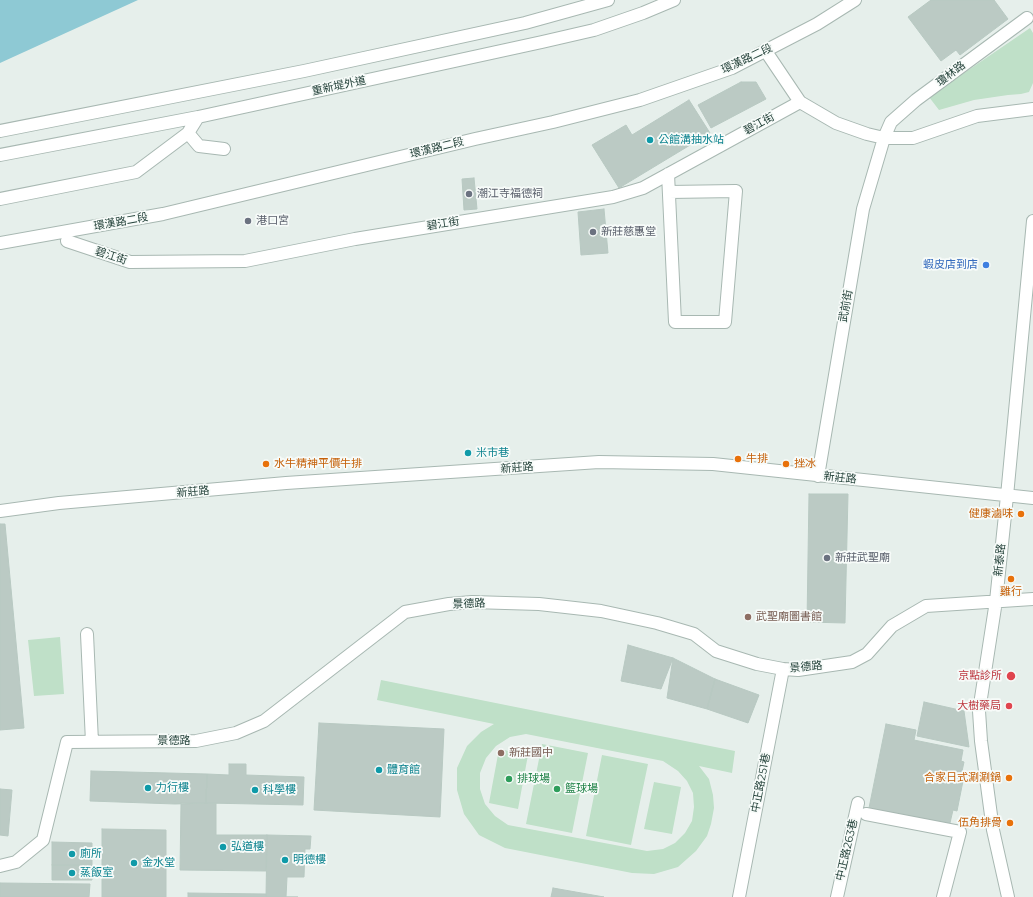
<!DOCTYPE html>
<html>
<head>
<meta charset="utf-8">
<style>
	body { margin:0 }
	canvas { display:block; background:#e6efeb }
</style>
</head>
<body>
<canvas width="1033" height="897"></canvas>
<script>
const ctx = document.querySelector('canvas').getContext('2d');
ctx.lineJoin = 'round';
function fill(path, color) {
  ctx.fillStyle = color;
  ctx.fill(path, 'evenodd');
}
function poly(rows) {
  const path = new Path2D();
  for (const r of rows) {
    path.moveTo(r[0], r[1]);
    for (let i = 2; i < r.length; i += 2) path.lineTo(r[i], r[i + 1]);
  }
  return path;
}
function stroke(path, color, width, dash) {
  ctx.strokeStyle = color;
  ctx.lineWidth = width;
  ctx.lineCap = dash ? 'butt' : 'round';
  ctx.setLineDash(dash || []);
  ctx.stroke(path);
}
function label(font, color, halo, rows, align = 'center') {
  ctx.font = font + ' Montserrat,"Noto Sans TC",sans-serif';
  ctx.lineWidth = 3.5;
  ctx.setLineDash([]);
  ctx.textBaseline = 'middle';
  ctx.strokeStyle = halo;
  ctx.fillStyle = color;
  for (const [text, x, y, turn = 0] of rows) {
    ctx.save();
    ctx.translate(x, y);
    ctx.rotate((+turn || 0) * Math.PI / 180);
    ctx.textAlign = isNaN(turn) ? turn : align;
    if (halo) ctx.strokeText(text, 0, 0);
    ctx.fillText(text, 0, 0);
    ctx.restore();
  }
}
const green = poly([
	[1030,28,1033,33,1033,83,1029,92,1021,94,1008,95,974,100,939,110,929,97],
	[60,637,64,694,34,696,28,640],
	[381,680,735,751,732,773,699,766,709,779,713,795,714,808,711,824,707,836,696,851,678,867,654,874,632,873,505,848,479,835,464,814,457,790,457,768,467,746,481,732,494,724,377,700],
	[526,734,663,761,678,771,687,781,693,793,694,807,692,821,685,833,675,843,663,849,647,851,508,825,495,816,485,804,480,789,480,773,486,758,496,746,510,737],
	[542,744,588,753,572,833,526,824],
	[499,749,528,755,518,809,489,803],
	[602,755,648,764,631,845,586,836],
	[654,782,681,787,672,834,644,829]
]);
const water = poly([
	[0,0,138,0,0,63]
]);
const building = poly([
	[931,0,994,0,1008,19,960,55,956,50,941,61,908,17,931,0],
	[741,82,756,82,766,99,711,128,698,105,741,82],
	[689,100,710,133,619,188,592,145,626,125,632,135,689,100],
	[474,178,477,209,464,210,462,179,474,178],
	[604,209,608,253,581,255,578,212,604,209],
	[809,494,848,494,845,623,807,622,809,494],
	[0,524,5,524,24,728,0,730,0,524],
	[628,645,673,658,661,689,621,681,628,645],
	[673,658,715,679,707,709,667,698,673,658],
	[715,679,759,695,748,723,707,709,715,679],
	[924,702,964,711,969,747,917,736,924,702],
	[319,723,444,729,440,817,314,810,319,723],
	[886,724,916,730,914,740,963,750,961,761,964,762,961,776,964,776,957,811,953,810,950,823,938,821,938,823,869,808,886,724],
	[229,764,246,764,246,775,304,777,303,805,206,803,207,774,229,775,229,764],
	[91,771,207,774,206,803,175,804,90,801,91,771],
	[0,789,12,790,8,836,0,835,0,789],
	[181,803,216,803,216,835,267,835,266,871,180,870,181,803],
	[102,829,166,830,166,897,102,897,102,829],
	[267,835,311,836,310,849,305,849,304,877,287,877,286,897,298,897,266,897,267,835],
	[52,842,92,843,92,865,52,865,52,842],
	[52,865,92,865,92,880,52,880,52,865],
	[0,883,90,884,89,897,0,897,0,883],
	[553,888,604,897,551,897,553,888],
	[188,893,266,894,266,897,188,897,188,893]
]);
const minor = poly([
	[765,50,800,102,836,123,867,134,884,138,913,138,977,116,1033,109],
	[0,131,304,71,525,23,608,0],
	[188,133,199,146,224,149],
	[0,155,198,117,542,42,594,30,643,13,674,0],
	[668,174,675,322,725,322,736,191,669,192],
	[0,199,136,172,188,133,198,117],
	[67,241,130,262,245,261,355,239,613,197,643,188,800,102],
	[0,243,163,214,475,139,553,122,640,100,732,68,817,24,855,0],
	[818,476,863,209,884,138,891,122,916,100,1027,18],
	[0,511,59,503,286,483,599,462,713,464,1033,498],
	[87,634,92,742],
	[866,814,960,832,943,897],
	[0,866,16,862,43,840,67,742,196,741,236,733,264,721,405,612,449,604,472,602,539,604,601,611,657,623,694,634,716,651,757,664,783,669,798,670,852,662,867,654,892,626,926,606,1033,599],
	[739,897,783,669],
	[837,897,858,803],
	[1008,897,993,830,981,741,979,711,996,601,1007,496,1033,221]
]);
const markers = [
	[650,140,4,"#0f9aa8"],
	[469,194,4,"#6b7280"],
	[248,221,4,"#6b7280"],
	[593,232,4,"#6b7280"],
	[986,265,4,"#3f7fe0"],
	[468,453,4,"#0f9aa8"],
	[738,459,4,"#e8710a"],
	[266,464,4,"#e8710a"],
	[786,464,4,"#e8710a"],
	[1021,514,4,"#e8710a"],
	[827,558,4,"#6b7280"],
	[1011,579,4,"#e8710a"],
	[748,617,4,"#8d6e63"],
	[1011,676,5,"#e0444e"],
	[1009,706,4,"#e0444e"],
	[501,753,4,"#8d6e63"],
	[379,770,4,"#0f9aa8"],
	[1009,778,4,"#e8710a"],
	[509,779,4,"#2e9e5b"],
	[148,788,4,"#0f9aa8"],
	[557,789,4,"#2e9e5b"],
	[255,790,4,"#0f9aa8"],
	[1010,823,4,"#e8710a"],
	[223,847,4,"#0f9aa8"],
	[72,854,4,"#0f9aa8"],
	[285,860,4,"#0f9aa8"],
	[134,863,4,"#0f9aa8"],
	[72,873,4,"#0f9aa8"]
];
const streetNames = [
	["環漢路二段",747,59,-25],
	["瓊林路",951,74,-37],
	["重新堤外道",339,86,-12],
	["碧江街",759,124,-29],
	["環漢路二段",437,148,-14],
	["環漢路二段",121,222,-10],
	["碧江街",443,224,-9],
	["碧江街",111,256,18],
	["武前街",846,306,-80],
	["新莊路",517,468,-4],
	["新莊路",840,478,6],
	["新莊路",193,492,-5],
	["新泰路",1000,560,-84],
	["景德路",469,604,-2],
	["景德路",806,667,-5],
	["景德路",174,741],
	["中正路251巷",761,783,-79],
	["中正路263巷",847,850,-77]
];
const cultureNames = [
	["公館溝抽水站",658,140],
	["米市巷",476,453],
	["體育館",387,770],
	["力行樓",156,788],
	["科學樓",263,790],
	["弘道樓",231,847],
	["廁所",80,854],
	["明德樓",293,860],
	["金水堂",142,863],
	["蒸飯室",80,873]
];
const worshipNames = [
	["潮江寺福德祠",477,194],
	["港口宮",256,221],
	["新莊慈惠堂",601,232],
	["新莊武聖廟",835,558]
];
const shopNames = [
	["蝦皮店到店",978,265]
];
const foodNames = [
	["牛排",746,459],
	["水牛精神平價牛排",274,464],
	["挫冰",794,464],
	["健康滷味",1013,514,"right"],
	["雞行",1011,592,"center"],
	["合家日式涮涮鍋",1001,778,"right"],
	["伍角排骨",1002,823,"right"]
];
const educationNames = [
	["武聖廟圖書館",756,617],
	["新莊國中",509,753]
];
const healthNames = [
	["京點診所",1002,676],
	["大樹藥局",1001,706]
];
const leisureNames = [
	["排球場",517,779],
	["籃球場",565,789]
];
fill(green, '#bfe0c8');
fill(water, '#8ec9d4');
fill(building, '#bbcac4');
stroke(building, '#b8c9c2', 1);
stroke(minor, '#a8b8b2', 14);
stroke(minor, '#fff', 12);
for (const [x, y, r, color] of markers) {
  const dot = new Path2D();
  dot.arc(x, y, r, 0, 2 * Math.PI);
  ctx.fillStyle = color;
  ctx.fill(dot);
  stroke(dot, '#f7fbf9', 1.5);
}
label('11px', '#24423a', '#f7fbf9', streetNames);
label('11px', '#0d838f', '#f7fbf9', cultureNames, 'left');
label('11px', '#5b616d', '#f7fbf9', worshipNames, 'left');
label('11px', '#366cbe', '#f7fbf9', shopNames, 'right');
label('11px', '#c56008', '#f7fbf9', foodNames, 'left');
label('11px', '#785e54', '#f7fbf9', educationNames, 'left');
label('11px', '#be3a42', '#f7fbf9', healthNames, 'right');
label('11px', '#27864d', '#f7fbf9', leisureNames, 'left');
</script>
</body>
</html>
